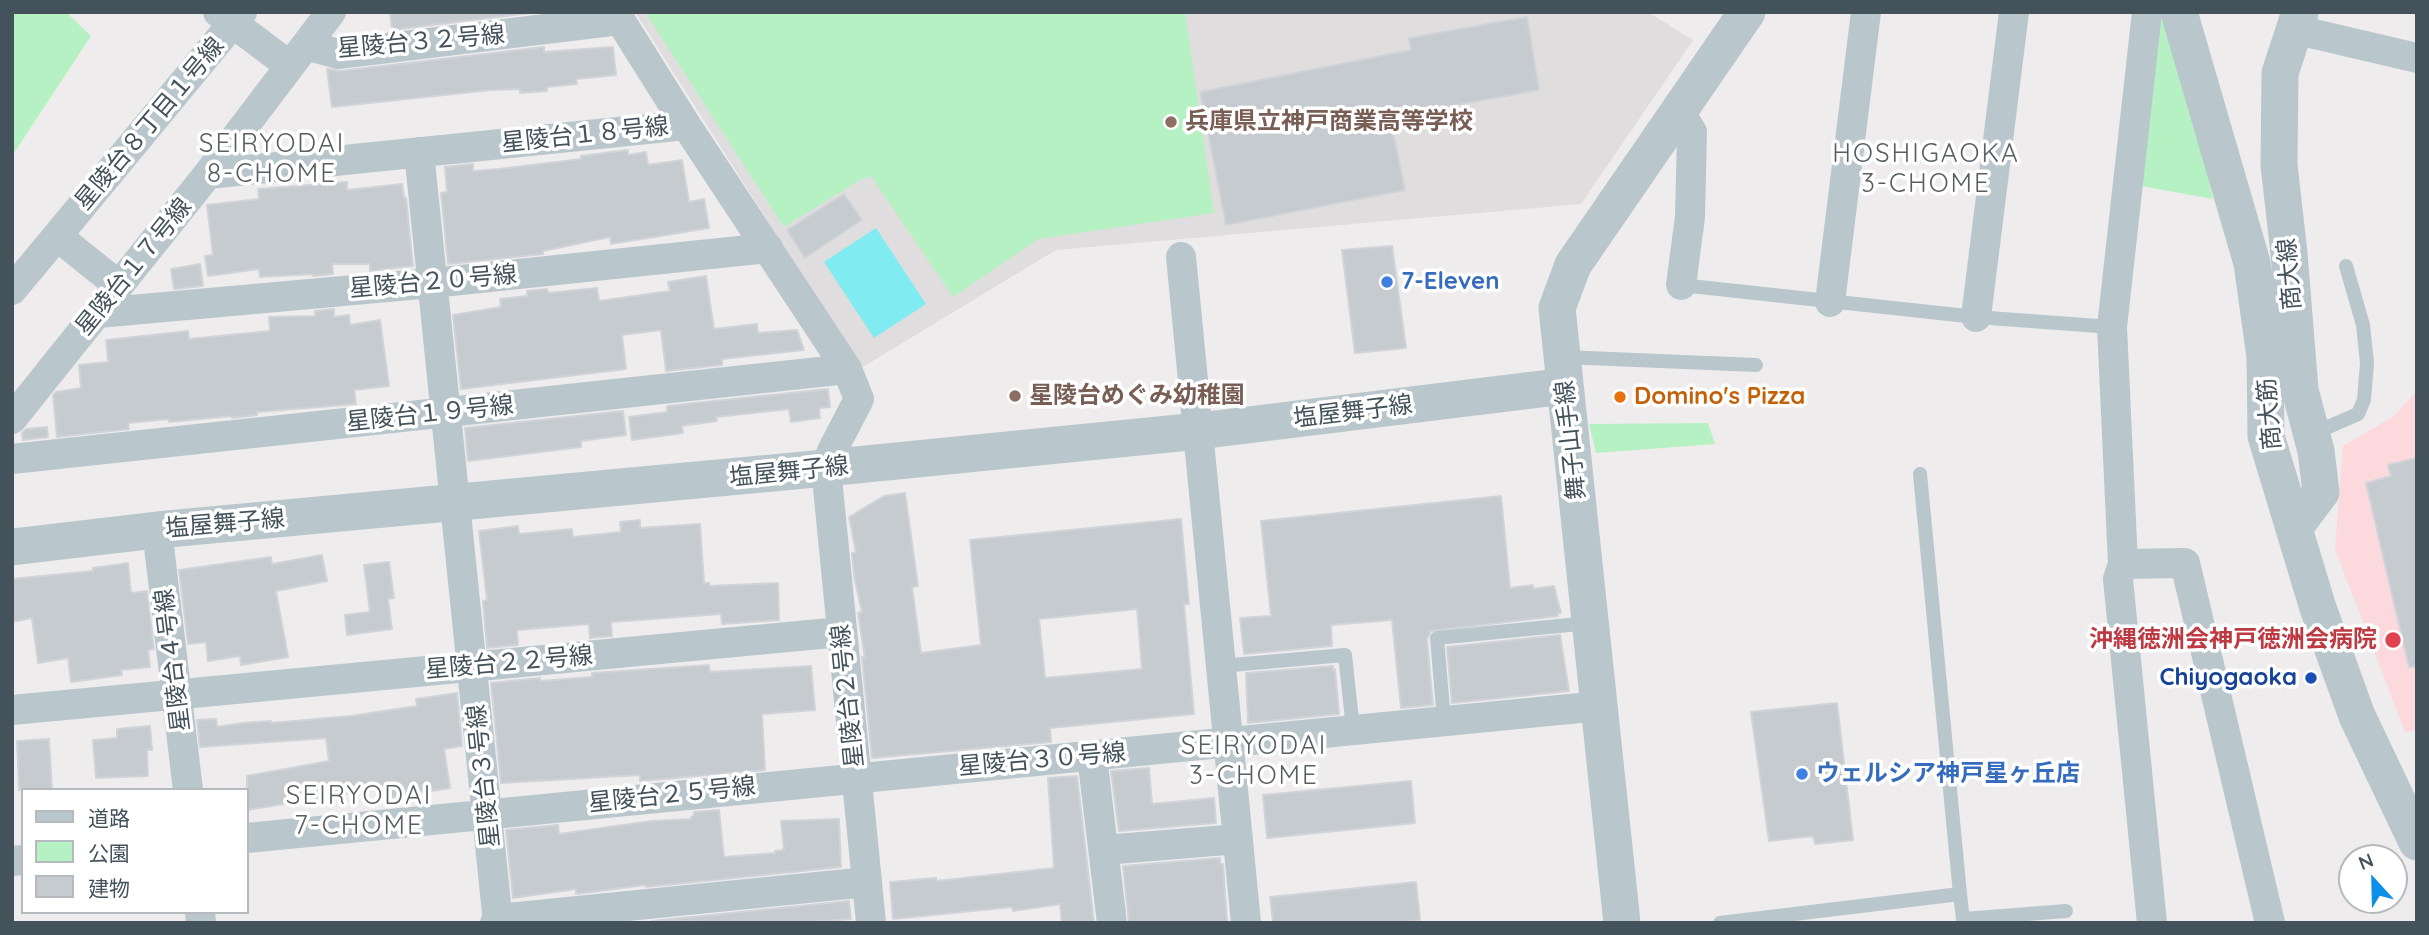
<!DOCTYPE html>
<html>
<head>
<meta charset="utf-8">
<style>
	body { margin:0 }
	#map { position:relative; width:2429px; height:935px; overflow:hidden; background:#efeced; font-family:Quicksand,"Noto Sans JP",sans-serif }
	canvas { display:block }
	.frame { position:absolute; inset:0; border:14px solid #44535b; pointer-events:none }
	.legend { position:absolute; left:21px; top:788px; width:228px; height:126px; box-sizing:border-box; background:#fff; border:2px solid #b4babd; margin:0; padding:9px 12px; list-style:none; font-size:21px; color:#44535b }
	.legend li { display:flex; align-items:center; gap:14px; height:35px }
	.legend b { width:35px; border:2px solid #b4babd }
	.north { position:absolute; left:2338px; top:844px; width:70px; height:70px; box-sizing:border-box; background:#fff; border:2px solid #b4babd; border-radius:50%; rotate:338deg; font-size:19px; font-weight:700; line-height:28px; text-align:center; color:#44535b }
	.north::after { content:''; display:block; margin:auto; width:24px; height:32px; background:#0d8fe9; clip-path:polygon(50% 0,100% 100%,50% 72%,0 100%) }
</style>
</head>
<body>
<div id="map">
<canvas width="2429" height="935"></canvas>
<div class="frame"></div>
<ul class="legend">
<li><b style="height:9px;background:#b9c7cd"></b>道路</li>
<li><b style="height:19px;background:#b6f1c4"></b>公園</li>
<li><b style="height:19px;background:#c6cbd0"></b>建物</li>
</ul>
<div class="north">N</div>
</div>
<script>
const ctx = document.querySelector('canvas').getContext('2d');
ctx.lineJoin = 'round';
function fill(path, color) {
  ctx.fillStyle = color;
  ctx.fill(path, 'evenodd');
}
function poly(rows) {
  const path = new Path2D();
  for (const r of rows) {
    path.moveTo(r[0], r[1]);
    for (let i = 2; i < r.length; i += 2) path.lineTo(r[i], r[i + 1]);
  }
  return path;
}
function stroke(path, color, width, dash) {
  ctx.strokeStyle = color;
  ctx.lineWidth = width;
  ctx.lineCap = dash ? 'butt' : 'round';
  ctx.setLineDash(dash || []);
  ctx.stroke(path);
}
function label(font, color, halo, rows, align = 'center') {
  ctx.font = font + ' Quicksand,"Noto Sans JP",sans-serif';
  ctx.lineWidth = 7;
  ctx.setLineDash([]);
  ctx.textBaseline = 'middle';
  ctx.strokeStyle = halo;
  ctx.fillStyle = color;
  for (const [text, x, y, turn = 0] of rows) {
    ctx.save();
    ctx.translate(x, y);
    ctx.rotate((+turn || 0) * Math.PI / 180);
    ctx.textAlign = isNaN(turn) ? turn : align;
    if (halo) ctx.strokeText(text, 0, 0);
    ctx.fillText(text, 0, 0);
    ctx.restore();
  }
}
const education = poly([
	[635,12,1648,12,1693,40,1581,204,1056,250,861,368]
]);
const medical = poly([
	[2417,390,2417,731,2405,732,2335,549,2343,446,2394,416]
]);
const green = poly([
	[12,12,66,12,91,36,12,156],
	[645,12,1185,12,1214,213,1038,239,953,297,871,176,860,180,784,227],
	[2154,12,2170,12,2213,199,2136,185],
	[1708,423,1715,444,1596,453,1589,424]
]);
const water = poly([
	[876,228,926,304,874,338,824,262]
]);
const building = poly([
	[390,12,538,12,392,30,390,12],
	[1527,17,1539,90,1390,117,1405,190,1226,225,1200,92,1411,50,1409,38,1527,17],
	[544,47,544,52,613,47,616,75,576,79,577,84,547,87,547,91,520,93,520,89,491,90,332,107,327,69,340,71,544,47],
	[628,150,628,155,646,152,648,165,682,160,689,202,704,199,709,228,611,244,610,237,543,251,543,254,448,264,441,193,447,192,445,167,473,164,473,171,499,169,581,159,581,156,628,150],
	[347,182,347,190,402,184,404,198,406,198,413,266,370,271,370,264,332,264,333,274,313,276,313,274,260,277,259,269,208,276,205,256,213,255,207,205,259,199,258,189,347,182],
	[844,194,862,220,805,258,787,230,844,194],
	[1392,246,1406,348,1355,353,1342,250,1392,246],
	[200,264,203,286,174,289,171,269,200,264],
	[706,276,714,329,757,324,758,333,797,330,804,350,722,359,722,365,666,371,661,330,622,335,626,369,461,389,453,315,501,307,500,299,527,296,527,291,547,289,548,293,597,288,599,301,670,291,668,282,706,276],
	[334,309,334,317,349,315,350,325,380,320,389,386,354,390,356,404,257,412,257,415,232,418,232,416,169,422,168,419,128,423,129,429,57,437,53,395,56,392,81,388,79,365,108,362,106,340,188,331,189,339,270,331,269,317,315,316,315,311,334,309],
	[828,389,830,407,819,408,820,418,791,422,789,409,716,417,717,421,682,426,683,433,632,440,629,417,667,412,667,406,828,389],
	[623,411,626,435,581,441,581,447,468,461,465,428,623,411],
	[47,427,48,437,23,440,22,433,26,429,47,427],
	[2417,458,2417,666,2409,667,2366,483,2391,476,2388,465,2417,458],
	[905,493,918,586,912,587,921,653,981,645,970,540,1181,519,1189,604,1184,604,1194,714,1050,728,1051,742,872,758,862,657,865,658,858,613,862,612,854,576,852,553,856,552,849,517,884,496,905,493],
	[1137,609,1142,669,1045,678,1039,619,1137,609],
	[1501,496,1510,588,1533,585,1533,589,1554,586,1561,613,1558,613,1558,616,1431,631,1427,639,1433,705,1401,708,1392,620,1331,625,1332,646,1244,654,1240,618,1271,616,1261,521,1501,496],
	[640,520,640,528,700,524,704,583,709,583,709,586,778,583,779,620,722,624,721,614,611,622,612,636,590,638,589,624,517,630,518,645,487,648,483,601,487,600,479,531,518,526,519,534,572,529,573,537,621,532,620,522,640,520],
	[322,555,327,581,276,591,288,657,241,665,240,656,208,661,206,642,188,644,179,570,271,557,272,564,322,555],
	[389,562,394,598,388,599,392,629,347,635,345,615,370,612,364,565,389,562],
	[128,563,131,593,147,591,154,649,148,650,150,667,121,670,122,675,71,682,68,658,38,663,32,618,12,622,12,579,93,571,93,568,128,563],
	[1560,635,1569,691,1452,703,1447,647,1560,635],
	[709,665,710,672,811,666,815,710,762,714,765,770,640,781,640,775,501,783,491,683,540,678,540,681,592,677,592,673,709,665],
	[1333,666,1333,670,1335,669,1339,714,1248,723,1246,673,1333,666],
	[457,693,462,746,444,749,450,788,382,799,380,788,247,810,247,776,329,761,326,738,200,747,197,720,216,719,217,727,243,723,271,721,271,723,351,716,417,706,416,699,457,693],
	[1837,703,1853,840,1815,844,1813,836,1769,841,1751,712,1837,703],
	[150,726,152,750,147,750,148,776,96,778,93,740,117,738,117,729,150,726],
	[49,739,52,790,19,790,17,741,49,739],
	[1149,768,1152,804,1214,798,1216,823,1119,831,1111,771,1149,768],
	[1077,776,1094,923,1062,923,1060,904,1013,911,1012,907,893,919,890,882,936,878,936,881,1054,868,1048,778,1077,776],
	[1411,781,1415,823,1267,838,1263,795,1411,781],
	[719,810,724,857,775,853,775,851,784,850,781,821,839,819,841,867,646,887,645,885,576,894,576,889,513,898,506,830,558,825,559,834,652,821,691,819,691,817,694,816,694,812,719,810],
	[1220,858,1220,864,1223,864,1227,923,1129,923,1123,866,1220,858],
	[1416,882,1420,920,1392,923,1273,923,1270,897,1416,882],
	[849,901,851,919,803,923,652,921,849,901]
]);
const service = poly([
	[1681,285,1976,317,2112,327],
	[1563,357,1756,365],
	[2312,434,2358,414,2364,400,2367,363,2363,325,2346,266],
	[1220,666,1345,655,1353,729],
	[1444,721,1437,638,1589,623],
	[1960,894,1963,919,2066,911],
	[1720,923,1960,894,1920,474]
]);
const minor = poly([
	[218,12,290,66],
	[615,12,686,125],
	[2147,12,2112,327,2123,564,2118,579,2152,923],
	[2293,29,2417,58],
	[306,45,338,54,620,20],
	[1679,111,1692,132,1690,217,1681,285],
	[419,152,498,923],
	[208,174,686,125,847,369,859,399,832,451,826,468,871,923],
	[1181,257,1246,923],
	[118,285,57,236,242,12],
	[12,290,57,236],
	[1830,302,1866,12],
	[98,313,432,283,768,248],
	[1976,317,2014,12],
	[12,419,208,174,331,12],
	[12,459,847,369],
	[157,530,188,790],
	[2123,564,2185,563,2270,923],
	[12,710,841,632],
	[1092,756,1112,923],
	[247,838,1600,706],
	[1104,850,1238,839],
	[12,861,23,860],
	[200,912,201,923],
	[495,923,508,918,867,882]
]);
const tertiary = poly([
	[2179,12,2252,263,2265,357,2266,436,2318,608,2357,716,2417,842],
	[2294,528,2321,492,2316,451,2300,390,2289,253,2279,165,2280,73,2300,12],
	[12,547,157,530,826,468,1199,431,1565,386],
	[1622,923,1557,308,1573,265,1747,12]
]);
const markers = [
	[1171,122,7,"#8d6e63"],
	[1387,282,7,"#3f7fe0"],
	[1015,396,7,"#8d6e63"],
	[1620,397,7,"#e8710a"],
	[2393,640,9,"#e0444e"],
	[2311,678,7,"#1a4fb4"],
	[1802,774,7,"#3f7fe0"]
];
const streetNames = [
	["星陵台３２号線",421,42,-5],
	["星陵台８丁目１号線",150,124,-50],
	["星陵台１８号線",585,135,-6],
	["星陵台１７号線",134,267,-51],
	["商大線",2290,274,-95],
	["星陵台２０号線",433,282,-5],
	["塩屋舞子線",1353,412,-7],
	["星陵台１９号線",430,414,-6],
	["商大筋",2270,414,-95],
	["舞子山手線",1571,440,-96],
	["塩屋舞子線",789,472,-6],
	["塩屋舞子線",225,524,-5],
	["星陵台４号線",173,660,-97],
	["星陵台２２号線",509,663,-5],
	["星陵台２号線",848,696,-96],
	["星陵台３０号線",1042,760,-5],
	["星陵台３号線",484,776,-96],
	["星陵台２５号線",672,795,-6]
];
const educationNames = [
	["兵庫県立神戸商業高等学校",1185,122],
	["星陵台めぐみ幼稚園",1029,396]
];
const shopNames = [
	["7-Eleven",1401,282],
	["ウェルシア神戸星ヶ丘店",1816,774]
];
const foodNames = [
	["Domino's Pizza",1634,397]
];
const healthNames = [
	["沖縄徳洲会神戸徳洲会病院",2377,640]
];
const transitNames = [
	["Chiyogaoka",2297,678]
];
const neighbourhoodNames = [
	["SEIRYODAI",272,144],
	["8-CHOME",272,174],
	["HOSHIGAOKA",1926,154],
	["3-CHOME",1926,184],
	["SEIRYODAI",1254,746],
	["3-CHOME",1254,776],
	["SEIRYODAI",359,796],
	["7-CHOME",359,826]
];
fill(education, '#e0dddf');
fill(medical, '#fcd9dc');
fill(green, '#b6f1c4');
fill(water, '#80ebf1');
fill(building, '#c6cbd0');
stroke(building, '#d0d4d9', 2);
stroke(service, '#b9c7cd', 14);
stroke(minor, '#b9c7cd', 30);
stroke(tertiary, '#b9c7cd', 37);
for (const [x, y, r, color] of markers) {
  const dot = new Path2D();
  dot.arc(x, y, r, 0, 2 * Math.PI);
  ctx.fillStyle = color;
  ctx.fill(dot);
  stroke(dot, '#fff', 2.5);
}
label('24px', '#44535b', '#fff', streetNames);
label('bold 24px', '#785e54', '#fff', educationNames, 'left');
label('bold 24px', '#366cbe', '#fff', shopNames, 'left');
label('bold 24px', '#c56008', '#fff', foodNames, 'left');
label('bold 24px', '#be3a42', '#fff', healthNames, 'right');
label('bold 24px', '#164399', '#fff', transitNames, 'right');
ctx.letterSpacing = '2px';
label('26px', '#595e62', '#fff', neighbourhoodNames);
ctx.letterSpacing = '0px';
</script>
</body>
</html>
